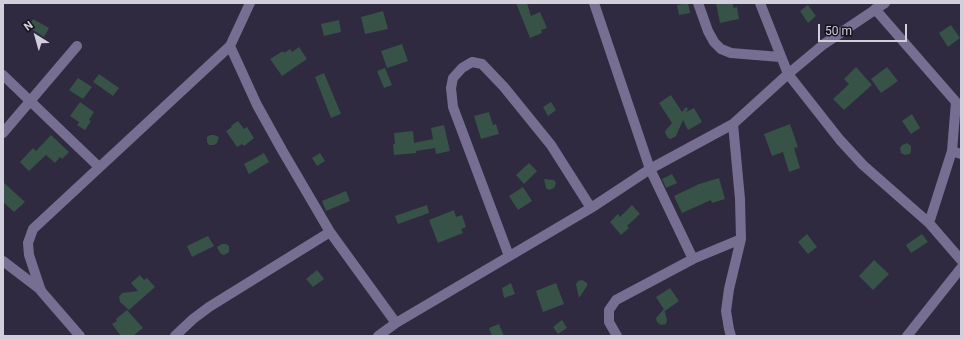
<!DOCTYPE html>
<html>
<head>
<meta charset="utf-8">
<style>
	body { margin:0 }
	#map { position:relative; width:964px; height:339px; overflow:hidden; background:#2f2a3f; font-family:Roboto,sans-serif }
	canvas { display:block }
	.frame { position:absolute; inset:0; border:4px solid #d2cfdd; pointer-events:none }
	.north { position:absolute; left:16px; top:16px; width:40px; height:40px; -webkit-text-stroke:3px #16141e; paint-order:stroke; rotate:323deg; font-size:11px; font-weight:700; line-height:16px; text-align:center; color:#d2cfdd }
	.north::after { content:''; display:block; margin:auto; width:14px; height:18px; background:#d2cfdd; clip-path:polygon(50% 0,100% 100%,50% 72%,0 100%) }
	.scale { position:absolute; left:818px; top:24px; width:89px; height:18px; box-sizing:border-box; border:2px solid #d2cfdd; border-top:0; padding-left:5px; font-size:12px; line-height:14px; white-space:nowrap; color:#d2cfdd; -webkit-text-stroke:3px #16141e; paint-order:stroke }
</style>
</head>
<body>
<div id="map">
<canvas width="964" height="339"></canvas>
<div class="frame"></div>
<div class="north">N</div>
<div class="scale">50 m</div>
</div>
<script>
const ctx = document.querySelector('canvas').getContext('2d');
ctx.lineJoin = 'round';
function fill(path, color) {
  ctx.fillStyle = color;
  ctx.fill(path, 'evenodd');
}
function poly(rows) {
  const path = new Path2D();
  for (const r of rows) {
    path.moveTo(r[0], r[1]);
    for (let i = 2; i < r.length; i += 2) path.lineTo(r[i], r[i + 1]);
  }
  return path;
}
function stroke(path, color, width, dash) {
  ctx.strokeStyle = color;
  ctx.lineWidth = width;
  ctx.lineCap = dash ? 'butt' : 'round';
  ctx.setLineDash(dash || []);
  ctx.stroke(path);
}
const building = poly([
	[516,3,527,3,531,16,540,12,547,28,541,30,542,33,530,38],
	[688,3,690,13,679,15,677,5],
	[716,3,732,3,734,8,737,7,739,19,720,23],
	[808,5,816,16,808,23,800,11],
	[383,11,388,29,365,34,361,17],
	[33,19,49,28,44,37,28,27],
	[339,20,341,32,324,36,321,24],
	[951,25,960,38,948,47,939,33],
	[402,44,408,61,387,68,381,51],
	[299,47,307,59,282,76,270,59,283,51,284,53,290,49,292,52],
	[856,67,872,85,844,110,833,99,849,84,844,79],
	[887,67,898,81,881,93,871,79],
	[385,68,392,85,384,88,377,71],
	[324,73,341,114,331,118,315,77],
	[99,74,119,88,113,96,93,82],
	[78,78,92,87,83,99,69,90],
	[671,95,682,112,686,107,688,109,686,112,694,108,702,122,688,130,683,120,676,136,671,139,668,138,665,133,666,130,672,123,659,103],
	[80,102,94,112,89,120,91,121,85,130,77,125,79,122,70,116],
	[551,102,556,110,548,116,543,107],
	[489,112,493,125,496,124,499,134,481,139,474,116],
	[912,114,920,128,911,134,902,121],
	[238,121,244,129,247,127,254,138,244,146,242,144,237,147,226,131,232,127,231,126],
	[790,124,798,147,794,148,800,168,789,172,783,152,772,156,764,134],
	[444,125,450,151,436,154,435,148,416,151,416,153,394,155,393,144,395,144,394,133,413,131,414,143,433,139,431,128],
	[51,135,69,152,62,159,60,157,55,163,46,155,29,171,20,162,33,148,36,151],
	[210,135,214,135,219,137,217,143,214,145,209,145,207,142,207,137],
	[907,143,911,146,911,150,910,154,905,155,901,153,900,148,902,145],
	[264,153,269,162,249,174,244,164],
	[320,153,325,161,317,166,312,158],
	[529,163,537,171,524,184,516,175],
	[672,174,677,183,666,188,662,179],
	[719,178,725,199,712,203,711,200,682,213,674,196,699,184],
	[544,179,554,180,556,183,554,188,549,190,546,188],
	[3,182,25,202,14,212,3,202],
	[523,187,532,201,518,210,509,196],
	[346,191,350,201,326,211,322,201],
	[427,205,429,213,398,224,395,216],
	[632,205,640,214,627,226,629,228,621,235,610,222,618,214,620,217],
	[454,210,456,217,462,215,466,227,461,229,463,233,438,243,429,220],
	[807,234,817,247,808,254,798,242],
	[922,234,928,242,911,253,906,245],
	[208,236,214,246,192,257,187,246],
	[222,244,226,244,229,246,229,252,226,254,223,255,220,253,217,247],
	[874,260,889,274,873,290,859,276],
	[317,270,324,279,313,287,306,279],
	[140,275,144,280,147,278,155,287,129,310,120,302,119,297,122,293,138,291,131,283],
	[582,280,587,283,587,286,579,298,576,284,578,281],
	[511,283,515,294,504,298,502,288],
	[556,283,564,304,543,312,536,291],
	[670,288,679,301,665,311,656,297],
	[664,309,667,320,666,324,661,325,657,322,656,318],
	[127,310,143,328,133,336,121,336,112,324,117,321,116,319],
	[562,320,567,328,558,334,553,327],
	[499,324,504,336,492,336,489,328]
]);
const minor = poly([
	[594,3,650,169,693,259],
	[698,3,708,31,714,42,721,49,731,53,780,57],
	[760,3,788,74,840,140,863,165,929,223,961,260],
	[875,9,956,102,952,151,961,154],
	[230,46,257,105,282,150,330,232,396,323],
	[3,75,99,167],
	[3,133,77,46],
	[929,223,952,151],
	[509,256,453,107,451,88,453,78,462,68,472,62,482,64,504,87,551,145,591,208],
	[3,261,41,290],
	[80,336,41,291,29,255,28,243,33,229,230,46,250,3],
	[175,336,193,319,209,307,330,232],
	[378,336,396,323,591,208,650,169,733,124,788,74,824,44,885,3],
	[617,336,609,322,609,310,616,300,693,259,741,239],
	[731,336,729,329,726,311,729,289,741,239,740,199,733,124],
	[907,336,961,268]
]);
fill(building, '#375246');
stroke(minor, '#776f91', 10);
</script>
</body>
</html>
